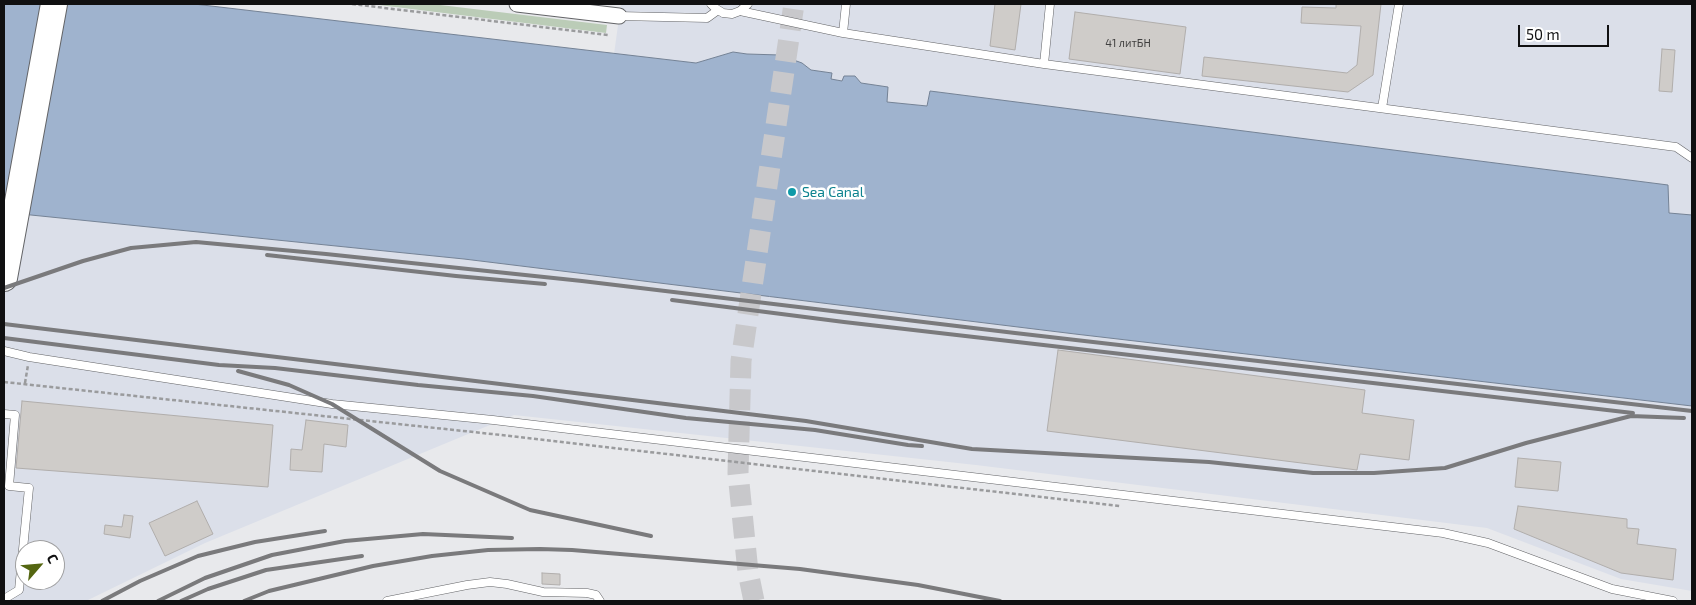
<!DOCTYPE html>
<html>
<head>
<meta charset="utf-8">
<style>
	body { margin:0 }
	#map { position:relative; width:1696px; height:605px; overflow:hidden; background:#e8e9ec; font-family:"Exo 2",sans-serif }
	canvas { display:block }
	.frame { position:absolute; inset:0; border:5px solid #101011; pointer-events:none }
	.north { position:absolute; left:15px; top:540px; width:50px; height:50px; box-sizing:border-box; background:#fff; border:1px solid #9f9fa0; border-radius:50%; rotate:63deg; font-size:14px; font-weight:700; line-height:20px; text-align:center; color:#101011 }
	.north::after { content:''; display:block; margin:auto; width:18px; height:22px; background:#546611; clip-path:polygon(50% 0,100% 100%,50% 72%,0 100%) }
	.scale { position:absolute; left:1518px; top:25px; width:91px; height:22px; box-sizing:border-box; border:2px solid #101011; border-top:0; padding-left:6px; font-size:15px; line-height:18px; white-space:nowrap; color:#101011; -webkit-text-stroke:4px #fff; paint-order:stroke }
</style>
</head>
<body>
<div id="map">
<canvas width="1696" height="605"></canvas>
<div class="frame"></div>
<div class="north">С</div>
<div class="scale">50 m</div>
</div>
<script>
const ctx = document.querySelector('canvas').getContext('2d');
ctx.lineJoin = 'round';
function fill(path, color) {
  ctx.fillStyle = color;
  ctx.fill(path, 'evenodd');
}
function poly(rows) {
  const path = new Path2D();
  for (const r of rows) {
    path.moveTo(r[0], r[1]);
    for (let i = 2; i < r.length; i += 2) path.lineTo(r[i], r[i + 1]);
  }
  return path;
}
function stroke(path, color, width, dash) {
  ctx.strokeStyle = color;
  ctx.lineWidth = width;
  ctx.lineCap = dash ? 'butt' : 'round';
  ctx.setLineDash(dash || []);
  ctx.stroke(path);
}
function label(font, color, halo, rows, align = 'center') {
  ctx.font = font + ' "Exo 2",sans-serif';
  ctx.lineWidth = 5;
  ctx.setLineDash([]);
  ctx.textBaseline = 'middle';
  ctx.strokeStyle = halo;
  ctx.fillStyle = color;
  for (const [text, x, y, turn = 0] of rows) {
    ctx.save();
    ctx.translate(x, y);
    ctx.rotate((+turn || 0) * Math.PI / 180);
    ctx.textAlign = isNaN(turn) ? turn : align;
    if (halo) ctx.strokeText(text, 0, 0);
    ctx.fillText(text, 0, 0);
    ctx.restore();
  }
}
const built = poly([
	[621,4,1692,4,1692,215,1669,213,1667,185,930,91,927,106,886,102,887,87,831,79,831,73,811,70,802,63,780,55,747,54,733,52,696,63,614,54],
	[20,214,464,259,1075,334,1692,406,1692,591,1621,579,1487,528,976,465,514,415,205,543,86,601,4,601,4,245],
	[25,550,55,550,55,580,25,580]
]);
const green = poly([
	[379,4,432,4,607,25,606,33,379,5]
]);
const water = poly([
	[4,4,194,4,696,63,733,52,747,54,780,55,802,63,811,70,832,73,831,79,842,81,844,76,855,76,861,83,888,87,887,102,927,106,930,91,1668,185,1669,213,1692,215,1692,406,1075,334,464,259,21,214,4,245,4,4]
]);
const building = poly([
	[995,4,1021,4,1015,50,990,46,995,4],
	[1336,4,1381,4,1373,75,1348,92,1202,76,1204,57,1347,73,1357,65,1361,26,1301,23,1302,7,1336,8,1336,4],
	[1075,12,1186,27,1180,74,1069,59,1075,12],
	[1662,49,1675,50,1672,92,1659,91,1662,49],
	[1058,350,1365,390,1362,413,1414,420,1409,460,1360,454,1357,470,1047,431,1058,350],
	[22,401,273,425,268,487,16,468,22,401],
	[306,420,348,425,346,447,324,444,322,472,290,470,291,449,302,450,306,420],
	[1518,458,1561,462,1558,491,1515,487,1518,458],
	[197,501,213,534,165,556,149,523,197,501],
	[1518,506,1627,519,1627,528,1639,529,1637,544,1676,549,1673,580,1621,573,1514,529,1518,506],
	[124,515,133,516,130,538,104,534,105,525,122,527,124,515],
	[542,573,560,574,560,585,542,584,542,573]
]);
const secondaryTunnel = poly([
	[754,601,748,572,738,473,741,361,794,4]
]);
const path = poly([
	[352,4,608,35],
	[4,382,492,434,1120,506],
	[25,383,28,365]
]);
const lane = poly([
	[711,4,715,8,723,13,732,14,740,11,748,4],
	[740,11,843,33,846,4],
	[619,16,707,18,718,10],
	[843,33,1044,64,1676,147,1692,158],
	[1044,64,1050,4],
	[1382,108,1399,4],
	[4,351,29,357,332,404,493,420,1443,533,1488,543,1612,589,1673,601],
	[4,414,15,415,9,486,29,488,19,590,4,599],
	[387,601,467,585,490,582,507,584,543,592,587,593,596,595,600,601]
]);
const street = poly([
	[517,4,619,16]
]);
const highway = poly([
	[4,278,54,4]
]);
const rail = poly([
	[267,255,456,276,545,284],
	[4,288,83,261,131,248,196,242,326,254,582,281,1015,333,1692,411],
	[672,300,844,322,1633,413],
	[4,324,806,421,972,449,1209,462,1313,473,1374,473,1445,468,1526,443,1631,416,1684,418],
	[4,338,219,365,275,368,418,385,533,396,686,418,815,430,908,445,922,446],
	[238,371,289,385,332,404,440,471,530,510,651,536],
	[102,601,140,581,198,556,255,542,325,531],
	[158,601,205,578,272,555,345,541,423,534,512,538],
	[181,601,208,589,266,570,362,556],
	[244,601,269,591,373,566,432,556,488,550,540,549,572,550,800,569,918,585,1000,601]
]);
const markers = [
	[792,192,5,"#0f9aa8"]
];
const numberNames = [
	["41 литБН",1128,43]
];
const cultureNames = [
	["Sea Canal",802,192]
];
fill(built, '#dbdfe9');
fill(green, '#bbccb7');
fill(water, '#9fb3ce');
stroke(water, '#748295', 1);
fill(building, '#cfccc9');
stroke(building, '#b1aeac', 1);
stroke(secondaryTunnel, '#c8c8cb', 21, [21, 11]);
stroke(lane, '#636467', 9);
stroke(street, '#636467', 17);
stroke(highway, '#636467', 28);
stroke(path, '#9a9b9d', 2.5, [4, 2.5]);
stroke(lane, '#fff', 8);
stroke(street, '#fff', 15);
stroke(highway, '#fff', 26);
stroke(rail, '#7a7a7c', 4);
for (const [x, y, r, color] of markers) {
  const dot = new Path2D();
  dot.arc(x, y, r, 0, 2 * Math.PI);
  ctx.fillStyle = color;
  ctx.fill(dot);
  stroke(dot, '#fff', 2);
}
label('11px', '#403f3f', null, numberNames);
label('14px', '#0d838f', '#fff', cultureNames, 'left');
</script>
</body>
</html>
